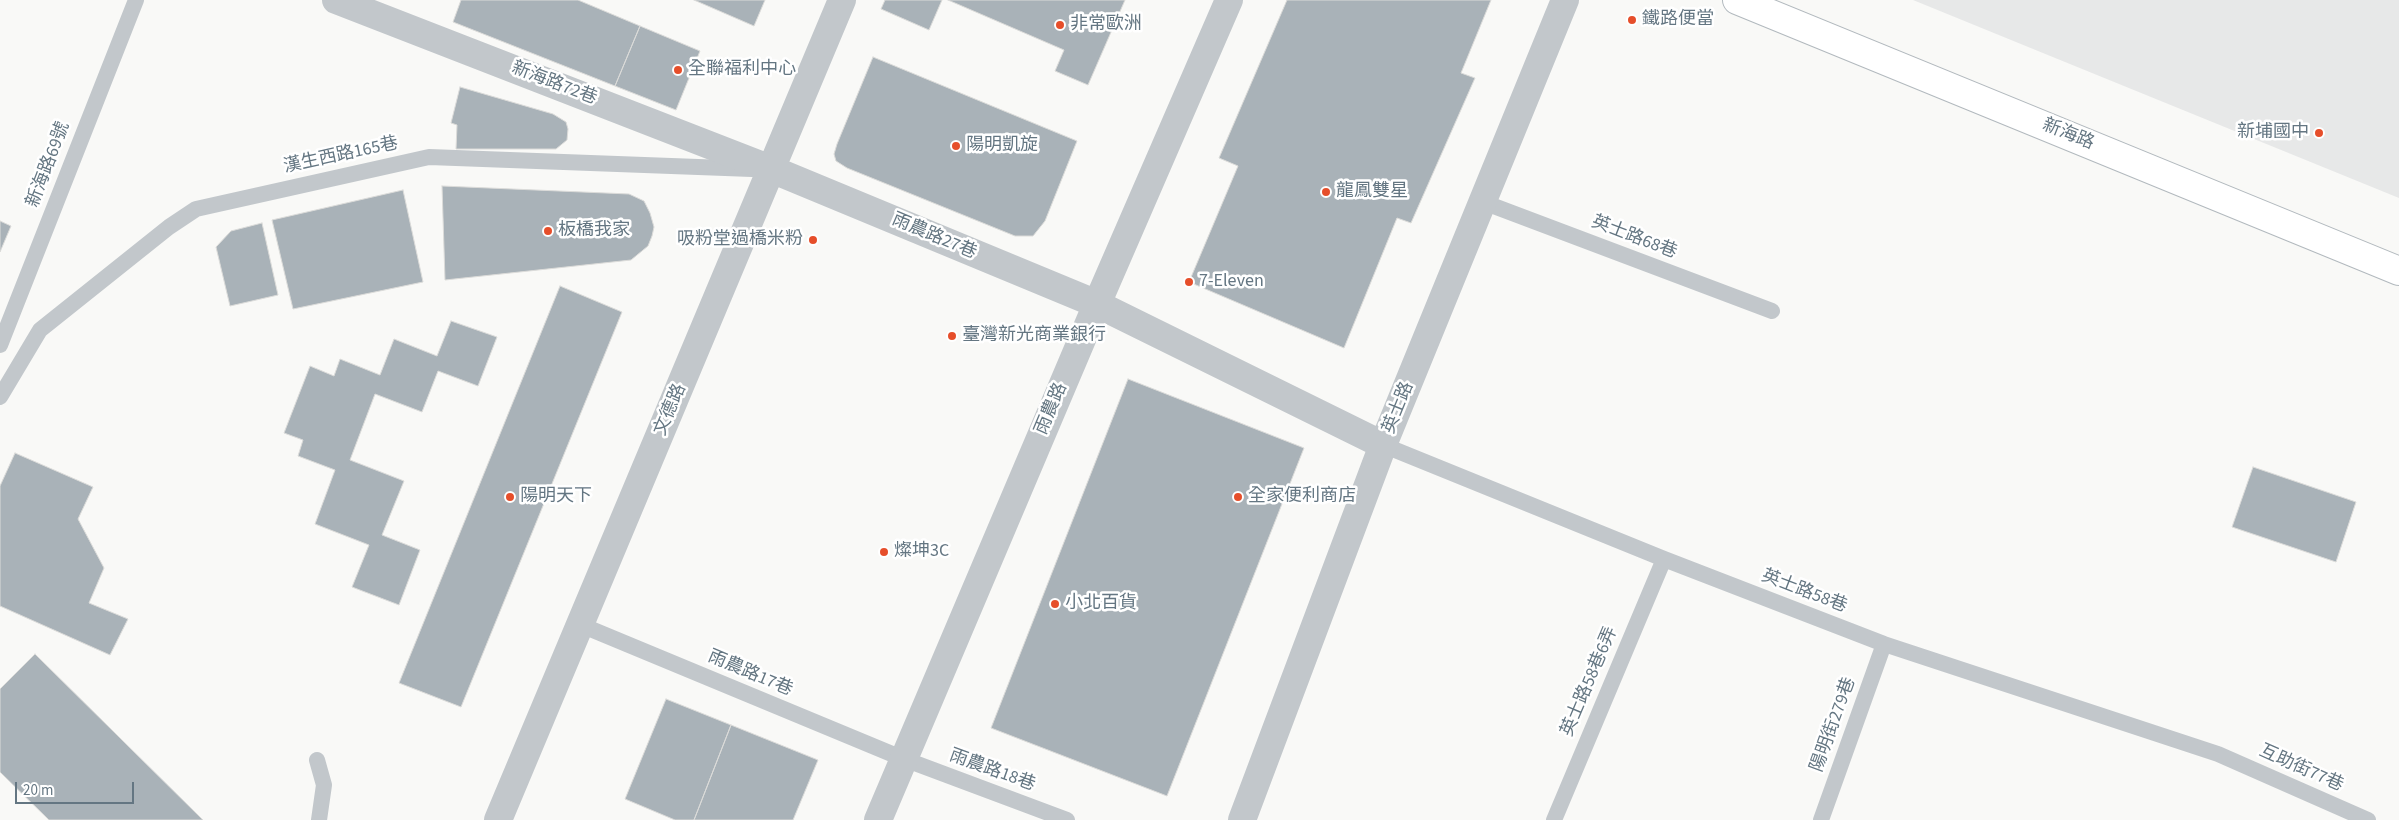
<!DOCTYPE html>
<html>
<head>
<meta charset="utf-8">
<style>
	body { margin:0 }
	#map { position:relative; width:2399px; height:820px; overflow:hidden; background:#f9f9f7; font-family:"Source Sans 3",sans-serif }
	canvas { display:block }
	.scale { position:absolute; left:15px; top:782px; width:119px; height:22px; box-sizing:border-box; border:2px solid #647682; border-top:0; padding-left:6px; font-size:15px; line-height:18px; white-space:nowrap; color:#647682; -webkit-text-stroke:4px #fff; paint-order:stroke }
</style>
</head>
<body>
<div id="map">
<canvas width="2399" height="820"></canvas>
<div class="scale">20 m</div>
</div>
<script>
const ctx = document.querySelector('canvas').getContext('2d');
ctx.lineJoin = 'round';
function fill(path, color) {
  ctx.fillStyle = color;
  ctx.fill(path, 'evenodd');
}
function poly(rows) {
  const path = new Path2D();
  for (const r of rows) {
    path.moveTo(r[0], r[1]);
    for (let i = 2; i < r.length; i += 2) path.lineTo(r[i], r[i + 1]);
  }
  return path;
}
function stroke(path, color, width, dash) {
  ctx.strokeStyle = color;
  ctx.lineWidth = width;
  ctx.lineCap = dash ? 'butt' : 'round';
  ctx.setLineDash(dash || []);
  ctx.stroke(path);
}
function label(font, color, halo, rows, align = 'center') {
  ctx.font = font + ' "Source Sans 3","Noto Sans TC",sans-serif';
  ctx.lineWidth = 5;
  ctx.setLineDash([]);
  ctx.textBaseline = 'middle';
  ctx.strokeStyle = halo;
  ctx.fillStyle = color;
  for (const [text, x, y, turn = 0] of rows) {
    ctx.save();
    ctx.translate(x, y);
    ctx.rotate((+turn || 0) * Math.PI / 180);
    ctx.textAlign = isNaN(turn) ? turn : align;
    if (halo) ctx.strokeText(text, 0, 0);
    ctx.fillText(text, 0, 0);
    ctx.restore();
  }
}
const built = poly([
	[1913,0,2399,0,2399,198,2038,51]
]);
const building = poly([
	[461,0,578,0,640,26,615,86,453,22,461,0],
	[694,0,765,0,754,26,694,0],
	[885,0,942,0,929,30,881,9,885,0],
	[948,0,1125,0,1088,85,1055,71,1064,50,948,0],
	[1287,0,1491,0,1461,73,1475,78,1411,223,1397,218,1344,348,1189,282,1238,166,1219,158,1287,0],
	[640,26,700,51,676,110,615,86,640,26],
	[873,57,1077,141,1045,221,1033,236,1015,236,847,168,836,161,834,154,837,144,873,57],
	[460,87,553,114,566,122,568,129,567,140,556,149,456,149,457,125,451,123,460,87],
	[442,186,629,194,644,201,650,213,654,227,652,236,648,246,631,260,445,280,442,186],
	[403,190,423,282,293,309,272,220,403,190],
	[0,221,11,226,0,252,0,221],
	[262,223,278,295,230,306,216,247,231,231,262,223],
	[560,286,622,312,461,707,399,683,560,286],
	[451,321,497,337,478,386,438,371,422,412,375,394,350,460,404,481,382,535,420,550,399,605,352,587,369,545,315,524,335,470,298,456,303,440,284,433,310,366,334,376,340,359,380,375,394,339,437,356,451,321],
	[1128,379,1304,448,1167,796,991,728,1128,379],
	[15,453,93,487,78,519,104,568,89,603,128,619,110,655,0,606,0,486,15,453],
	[2253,467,2356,502,2336,562,2232,527,2253,467],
	[35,654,203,820,49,820,0,772,0,689,35,654],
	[666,699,731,725,694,820,675,820,625,799,666,699],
	[731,725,818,760,793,820,694,820,731,725]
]);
const lane = poly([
	[1483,202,1772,311],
	[0,345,136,0],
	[0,397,40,330,169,227,196,209,429,157,752,169],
	[1383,445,1664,559,1884,644,2218,754,2368,820],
	[581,625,904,759,1067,820],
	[317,760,324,785,319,820],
	[1554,820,1664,559],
	[1821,820,1884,644]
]);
const street = poly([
	[336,0,771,169,1097,304,1383,445],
	[498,820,842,0],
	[878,820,1097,304,1229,0],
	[1242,820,1383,445,1565,0]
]);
const secondary = poly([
	[1737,0,2399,271]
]);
const markers = [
	[1632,20,5,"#e64e2a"],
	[1060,25,5,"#e64e2a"],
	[678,70,5,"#e64e2a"],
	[2319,133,5,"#e64e2a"],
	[956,146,5,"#e64e2a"],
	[1326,192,5,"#e64e2a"],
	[548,231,5,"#e64e2a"],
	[813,240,5,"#e64e2a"],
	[1189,282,5,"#e64e2a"],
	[952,336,5,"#e64e2a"],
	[510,497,5,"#e64e2a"],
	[1238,497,5,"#e64e2a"],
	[884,552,5,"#e64e2a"],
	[1055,604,5,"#e64e2a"]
];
const poiNames = [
	["鐵路便當",1642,20],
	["非常歐洲",1070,25],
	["全聯福利中心",688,70],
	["新埔國中",2309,133,"right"],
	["陽明凱旋",966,146],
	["龍鳳雙星",1336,192],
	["板橋我家",558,231],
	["吸粉堂過橋米粉",803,240,"right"],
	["7-Eleven",1199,282],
	["臺灣新光商業銀行",962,336],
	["陽明天下",520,497],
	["全家便利商店",1248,497],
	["燦坤3C",894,552],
	["小北百貨",1065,604]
];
const streetNames = [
	["新海路72巷",554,84,21],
	["新海路",2068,135,22],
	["漢生西路165巷",341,156,-12],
	["新海路69號",49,165,-69],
	["雨農路27巷",934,237,23],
	["英士路68巷",1634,238,21],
	["英士路",1399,408,-68],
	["雨農路",1052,409,-67],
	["文德路",671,410,-67],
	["英士路58巷",1804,592,21],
	["雨農路17巷",750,674,23],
	["英士路58巷6弄",1590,682,-67],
	["陽明街279巷",1834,725,-70],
	["互助街77巷",2301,769,24],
	["雨農路18巷",992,771,20]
];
fill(built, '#e7e8e8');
fill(building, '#a9b2b8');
stroke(building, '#dbdbd9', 1);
stroke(secondary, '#b2b9be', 30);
stroke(lane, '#c2c7cb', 16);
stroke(street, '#c2c7cb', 28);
stroke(secondary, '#fff', 28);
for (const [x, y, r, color] of markers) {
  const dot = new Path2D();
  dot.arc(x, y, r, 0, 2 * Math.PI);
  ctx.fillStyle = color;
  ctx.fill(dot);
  stroke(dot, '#fff', 2);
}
label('18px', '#647682', '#fff', poiNames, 'left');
label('18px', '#647682', '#fff', streetNames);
</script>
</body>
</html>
